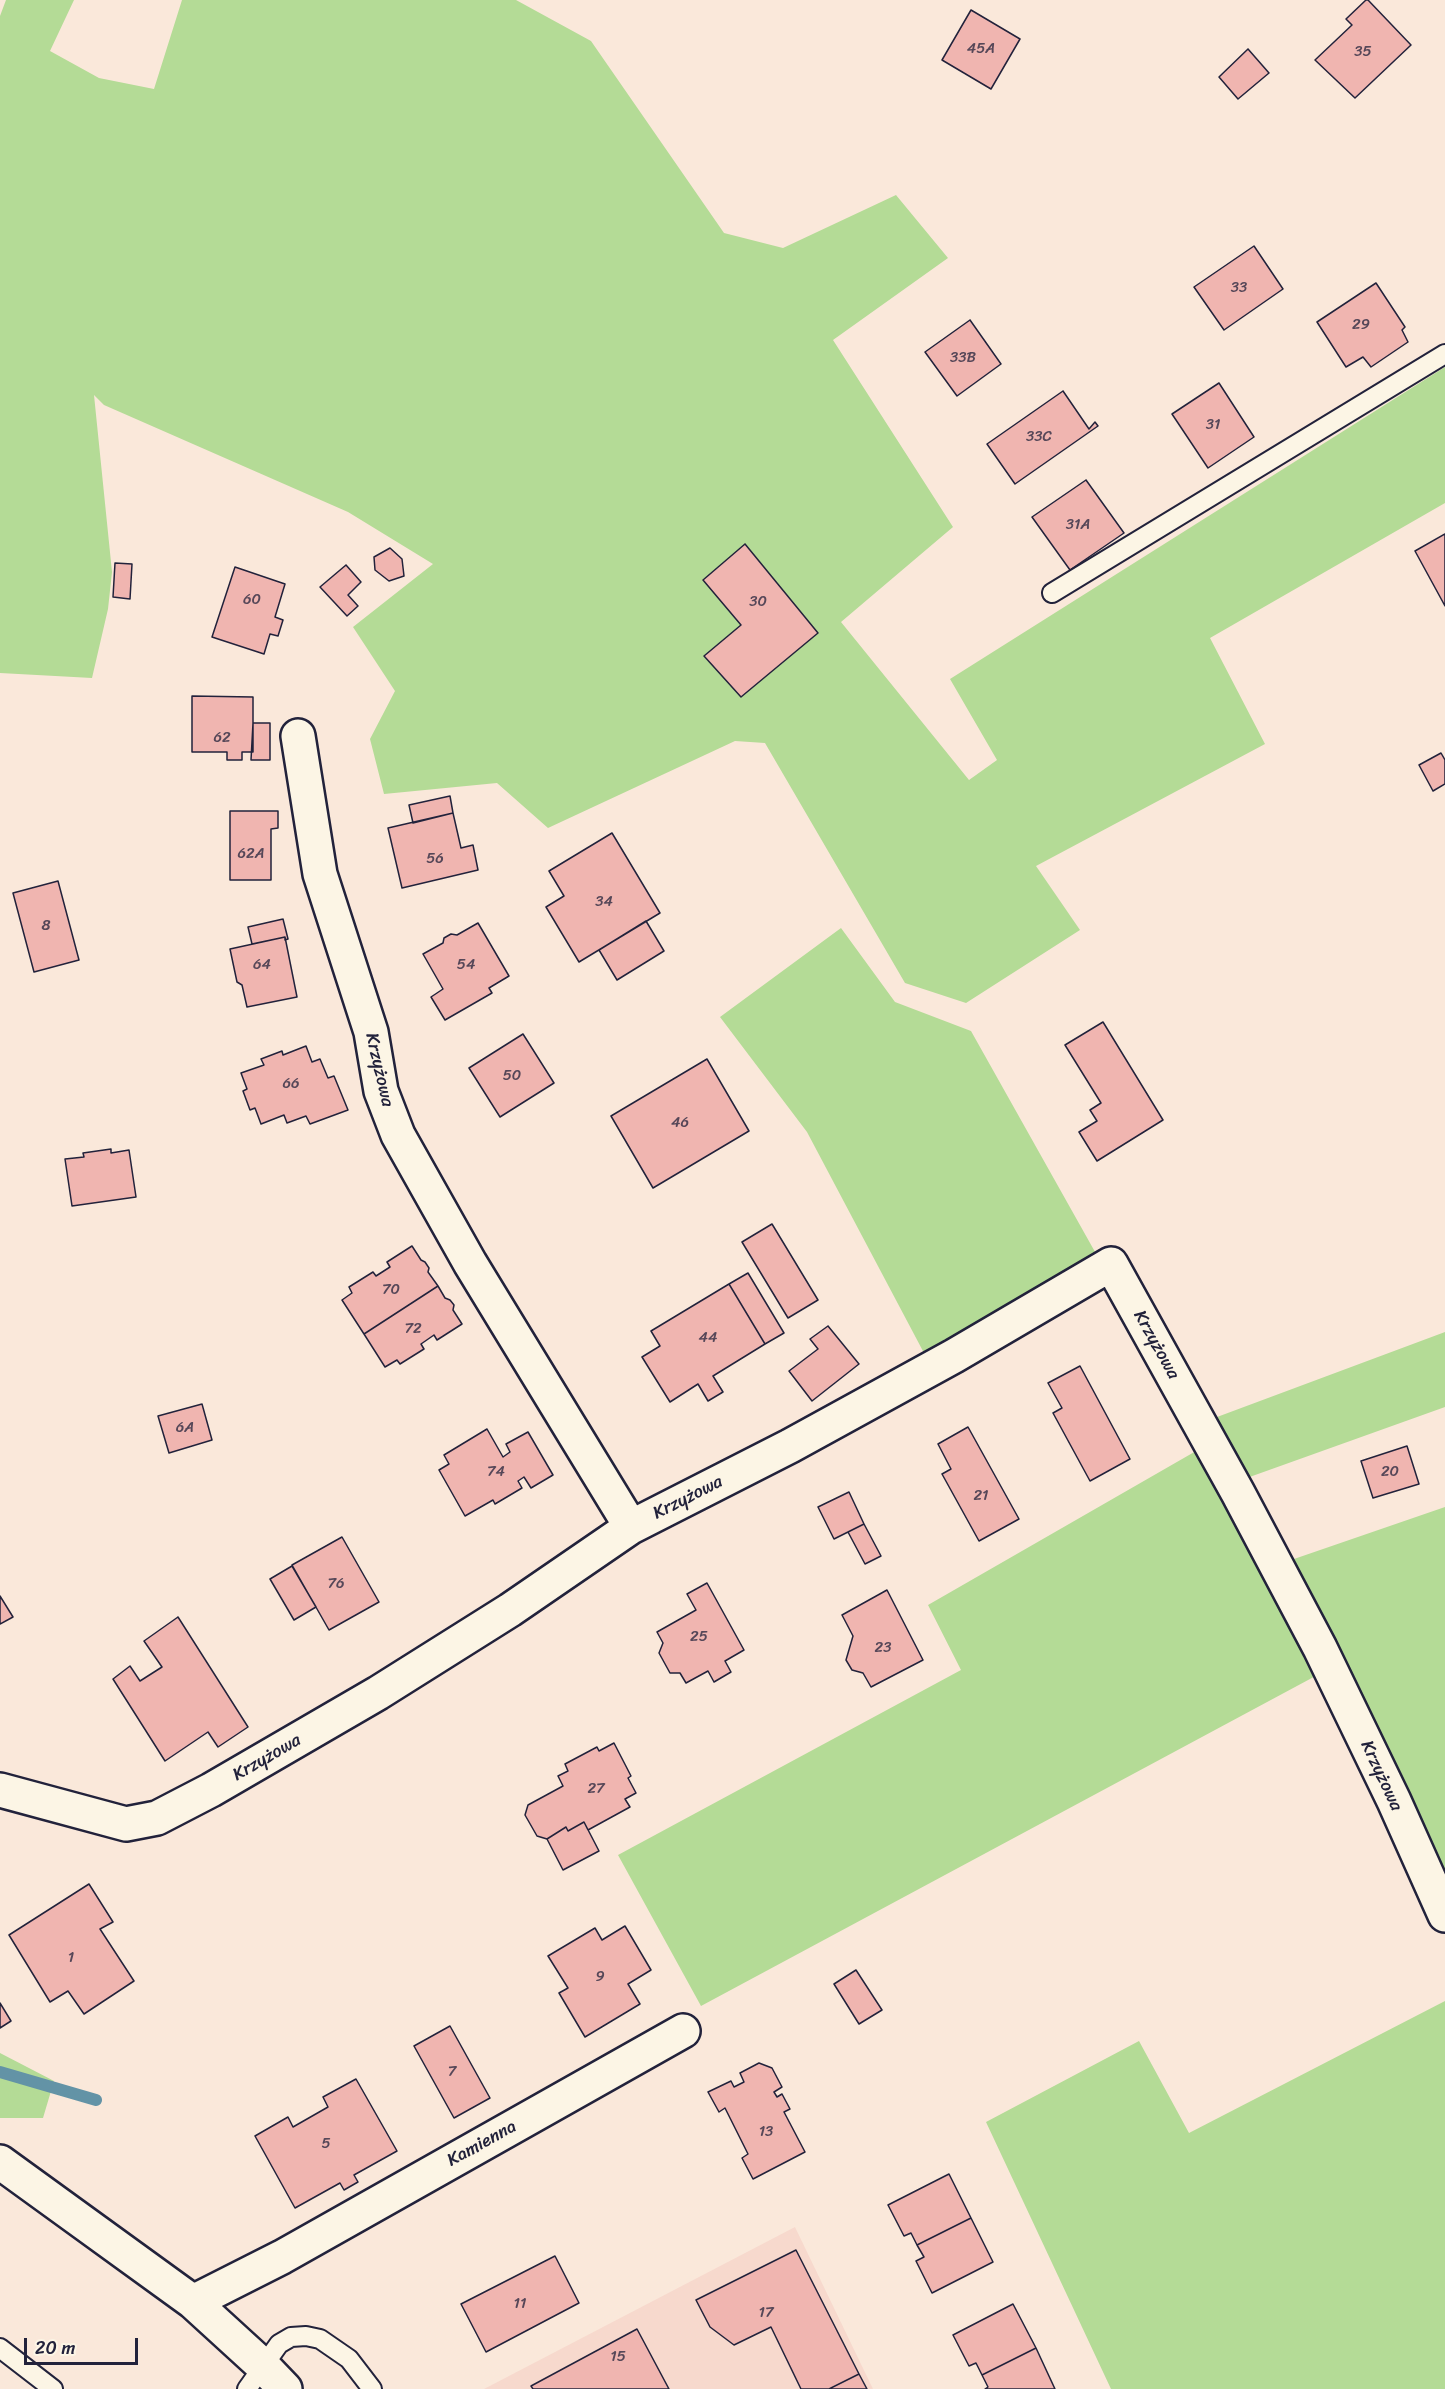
<!DOCTYPE html>
<html>
<head>
<meta charset="utf-8">
<style>
	body { margin:0 }
	#map { position:relative; width:1445px; height:2389px; overflow:hidden; background:#fae8da; font-family:Sriracha,sans-serif }
	canvas { display:block }
	.scale { position:absolute; left:24px; top:2338px; width:114px; height:27px; box-sizing:border-box; border:3px solid #22223b; border-top:0; padding-left:8px; font-size:18px; line-height:21px; white-space:nowrap; color:#22223b; -webkit-text-stroke:4px #fcf5e5; paint-order:stroke }
</style>
</head>
<body>
<div id="map">
<canvas width="1445" height="2389"></canvas>
<div class="scale">20 m</div>
</div>
<script>
const ctx = document.querySelector('canvas').getContext('2d');
ctx.lineJoin = 'round';
function fill(path, color) {
  ctx.fillStyle = color;
  ctx.fill(path, 'evenodd');
}
function poly(rows) {
  const path = new Path2D();
  for (const r of rows) {
    path.moveTo(r[0], r[1]);
    for (let i = 2; i < r.length; i += 2) path.lineTo(r[i], r[i + 1]);
  }
  return path;
}
function stroke(path, color, width, dash) {
  ctx.strokeStyle = color;
  ctx.lineWidth = width;
  ctx.lineCap = dash ? 'butt' : 'round';
  ctx.setLineDash(dash || []);
  ctx.stroke(path);
}
function label(font, color, halo, rows, align = 'center') {
  ctx.font = font + ' Sriracha,sans-serif';
  ctx.lineWidth = 5;
  ctx.setLineDash([]);
  ctx.textBaseline = 'middle';
  ctx.strokeStyle = halo;
  ctx.fillStyle = color;
  for (const [text, x, y, turn = 0] of rows) {
    ctx.save();
    ctx.translate(x, y);
    ctx.rotate((+turn || 0) * Math.PI / 180);
    ctx.textAlign = isNaN(turn) ? turn : align;
    if (halo) ctx.strokeText(text, 0, 0);
    ctx.fillText(text, 0, 0);
    ctx.restore();
  }
}
const built = poly([
	[795,2227,873,2389,484,2389]
]);
const green = poly([
	[6,0,74,0,50,51,99,78,154,89,182,0,516,0,591,41,724,233,783,248,896,195,948,258,833,340,953,527,841,622,969,780,997,760,950,679,1445,367,1445,503,1210,638,1265,744,1036,866,1080,930,966,1003,905,983,765,743,735,741,548,828,497,783,384,794,370,739,395,691,353,627,433,564,348,512,104,405,94,395,112,572,108,609,92,678,0,673,0,16],
	[841,928,895,1002,971,1031,1099,1259,924,1353,807,1132,720,1017],
	[1445,1332,1445,1407,1244,1479,1209,1420],
	[1203,1447,1323,1672,701,2006,618,1855,961,1670,928,1605],
	[1445,1507,1445,1892,1294,1559],
	[1445,2001,1445,2389,1111,2389,986,2122,1139,2041,1189,2133],
	[0,2053,54,2081,43,2118,0,2118]
]);
const stream = poly([
	[0,2072,96,2100]
]);
const building = poly([
	[1366,0,1368,0,1411,45,1355,98,1315,60,1352,25,1346,19,1366,0],
	[971,10,1020,39,991,89,942,60,971,10],
	[1248,49,1269,73,1238,99,1219,77,1248,49],
	[1254,246,1283,289,1224,330,1194,287,1254,246],
	[1376,283,1405,327,1402,330,1408,342,1371,367,1363,357,1346,367,1317,322,1376,283],
	[970,320,1001,364,957,396,925,352,970,320],
	[1219,383,1254,437,1208,468,1172,414,1219,383],
	[1063,391,1089,429,1095,422,1098,426,1015,484,987,444,1063,391],
	[1086,480,1124,533,1070,570,1032,517,1086,480],
	[1445,534,1445,606,1415,551,1445,534],
	[745,544,818,633,741,697,704,656,741,625,703,580,745,544],
	[390,548,402,559,404,576,389,581,375,570,374,557,390,548],
	[115,563,132,564,130,599,113,597,115,563],
	[346,565,361,582,348,595,358,606,347,616,320,587,346,565],
	[235,567,285,584,275,617,283,620,278,636,270,634,264,654,212,637,235,567],
	[192,696,253,697,253,752,242,752,242,760,227,760,227,752,192,752,192,696],
	[253,723,270,723,270,760,251,760,253,723],
	[1441,753,1445,760,1445,784,1433,791,1419,765,1441,753],
	[450,796,453,813,413,823,409,805,450,796],
	[230,811,278,811,278,828,271,829,271,880,230,880,230,811],
	[453,813,461,848,473,845,478,870,402,888,388,828,453,813],
	[612,833,660,913,579,962,546,907,564,896,549,871,612,833],
	[58,881,79,960,34,972,13,893,58,881],
	[283,919,288,939,285,940,285,937,252,944,248,927,283,919],
	[646,921,664,951,617,980,599,950,646,921],
	[478,923,509,976,489,988,492,993,445,1020,431,997,443,989,423,954,443,943,444,938,451,934,457,935,478,923],
	[285,937,297,997,247,1007,242,985,237,982,230,949,285,937],
	[1103,1022,1163,1120,1097,1161,1079,1132,1097,1121,1090,1110,1101,1103,1065,1045,1103,1022],
	[523,1034,554,1083,500,1117,469,1068,523,1034],
	[306,1046,312,1062,320,1059,328,1078,334,1076,348,1110,310,1124,306,1116,287,1123,284,1115,261,1124,255,1108,250,1110,243,1091,247,1089,241,1073,264,1065,261,1059,282,1051,283,1055,306,1046],
	[707,1059,749,1131,653,1188,611,1116,707,1059],
	[111,1149,111,1153,129,1150,136,1197,72,1206,65,1159,84,1157,83,1153,111,1149],
	[772,1224,818,1300,788,1318,742,1242,772,1224],
	[412,1246,421,1260,425,1262,429,1268,428,1272,438,1286,364,1334,342,1300,352,1293,349,1287,373,1272,376,1276,390,1267,387,1262,412,1246],
	[748,1273,784,1333,765,1344,729,1284,748,1273],
	[729,1284,765,1344,713,1376,723,1392,708,1401,698,1384,670,1402,642,1357,660,1346,651,1331,729,1284],
	[438,1286,445,1298,450,1300,454,1305,453,1310,462,1324,437,1340,434,1335,421,1344,424,1349,400,1364,397,1360,385,1367,364,1334,438,1286],
	[828,1326,859,1364,812,1401,789,1371,818,1349,810,1339,828,1326],
	[1080,1366,1130,1459,1090,1481,1053,1413,1062,1408,1048,1383,1080,1366],
	[202,1404,212,1440,169,1453,158,1416,202,1404],
	[968,1427,1019,1519,979,1541,942,1474,951,1469,938,1444,968,1427],
	[487,1429,503,1457,510,1452,506,1444,528,1432,553,1475,531,1488,524,1477,518,1481,522,1488,495,1504,493,1500,465,1516,439,1470,449,1464,444,1455,487,1429],
	[1407,1446,1419,1484,1373,1498,1361,1461,1407,1446],
	[849,1492,864,1524,834,1539,818,1507,849,1492],
	[864,1524,881,1556,865,1564,848,1532,864,1524],
	[342,1537,379,1602,329,1630,292,1565,342,1537],
	[292,1566,316,1607,294,1620,270,1579,292,1566],
	[707,1583,744,1650,725,1661,731,1672,714,1682,708,1671,686,1683,680,1673,670,1673,659,1653,663,1643,657,1632,696,1610,687,1594,707,1583],
	[887,1590,923,1660,871,1687,863,1673,852,1670,846,1660,853,1636,842,1615,887,1590],
	[0,1596,13,1617,0,1624,0,1596],
	[178,1617,248,1727,218,1747,208,1732,165,1761,113,1679,130,1666,140,1681,162,1667,144,1641,178,1617],
	[614,1743,631,1776,628,1778,636,1793,625,1799,630,1807,588,1830,584,1822,568,1831,566,1827,547,1839,537,1836,525,1815,528,1805,563,1786,558,1776,568,1771,565,1764,597,1747,599,1751,614,1743],
	[584,1822,599,1851,563,1870,547,1839,566,1827,568,1831,584,1822],
	[89,1884,113,1922,100,1929,134,1981,84,2014,68,1991,50,2002,9,1935,89,1884],
	[625,1926,651,1970,628,1984,640,2004,585,2037,559,1993,568,1988,548,1956,595,1928,602,1940,625,1926],
	[856,1970,882,2010,859,2024,834,1984,856,1970],
	[0,2003,11,2021,0,2028,0,2003],
	[450,2026,490,2098,454,2118,414,2046,450,2026],
	[759,2063,772,2068,782,2087,774,2092,777,2097,782,2094,790,2109,784,2112,805,2152,753,2179,742,2158,748,2154,725,2108,719,2112,708,2092,731,2081,734,2087,744,2082,740,2073,759,2063],
	[356,2079,397,2151,354,2175,358,2182,344,2190,340,2183,295,2208,255,2136,288,2117,293,2127,328,2107,323,2097,356,2079],
	[949,2174,971,2218,917,2245,911,2233,904,2236,888,2205,949,2174],
	[971,2218,993,2262,932,2293,916,2261,924,2257,917,2245,971,2218],
	[796,2250,859,2374,829,2389,801,2389,771,2327,734,2345,710,2327,696,2300,796,2250],
	[555,2256,579,2303,486,2352,461,2304,555,2256],
	[1013,2304,1036,2348,982,2375,976,2363,969,2366,953,2335,1013,2304],
	[637,2329,669,2389,533,2389,531,2386,637,2329],
	[1036,2348,1055,2389,985,2389,988,2387,982,2375,1036,2348],
	[859,2374,867,2389,829,2389,859,2374]
]);
const lane = poly([
	[1052,593,1445,354],
	[0,2348,53,2389],
	[247,2389,279,2344,291,2337,306,2336,320,2339,349,2359,372,2389]
]);
const street = poly([
	[298,736,320,874,371,1032,381,1091,398,1135,470,1263,631,1527],
	[0,1790,126,1824,157,1818,211,1790,378,1693,510,1610,631,1527,790,1446,954,1356,1111,1264,1238,1493,1320,1648,1394,1801,1445,1915],
	[0,2162,193,2302,262,2365,285,2389],
	[193,2302,282,2257,683,2031]
]);
const numberNames = [
	["45A",981,49],
	["35",1363,52],
	["33",1239,288],
	["29",1361,325],
	["33B",963,358],
	["31",1213,425],
	["33C",1039,437],
	["31A",1078,525],
	["60",252,600],
	["30",758,602],
	["62",222,738],
	["62A",251,854],
	["56",435,859],
	["34",604,902],
	["8",46,926],
	["64",262,965],
	["54",466,965],
	["50",512,1076],
	["66",291,1084],
	["46",680,1123],
	["70",391,1290],
	["72",413,1329],
	["44",708,1338],
	["6A",185,1428],
	["74",496,1472],
	["20",1390,1472],
	["21",981,1496],
	["76",336,1584],
	["25",699,1637],
	["23",883,1648],
	["27",596,1789],
	["1",71,1958],
	["9",600,1977],
	["7",452,2072],
	["13",766,2132],
	["5",326,2144],
	["11",520,2304],
	["17",766,2313],
	["15",618,2357]
];
const streetNames = [
	["Krzyżowa",379,1070,77],
	["Krzyżowa",1156,1345,61],
	["Krzyżowa",688,1498,-27],
	["Krzyżowa",267,1758,-30],
	["Krzyżowa",1381,1776,65],
	["Kamienna",482,2144,-29]
];
fill(built, '#f7d9cd');
fill(green, '#b4db96');
stroke(stream, '#6393a6', 12);
fill(building, '#f0b5b0');
stroke(building, '#22223b', 1.5);
stroke(lane, '#22223b', 22);
stroke(street, '#22223b', 38);
stroke(lane, '#fcf5e5', 18);
stroke(street, '#fcf5e5', 33);
label('15px', '#564758', null, numberNames);
label('18px', '#22223b', '#fcf5e5', streetNames);
</script>
</body>
</html>
